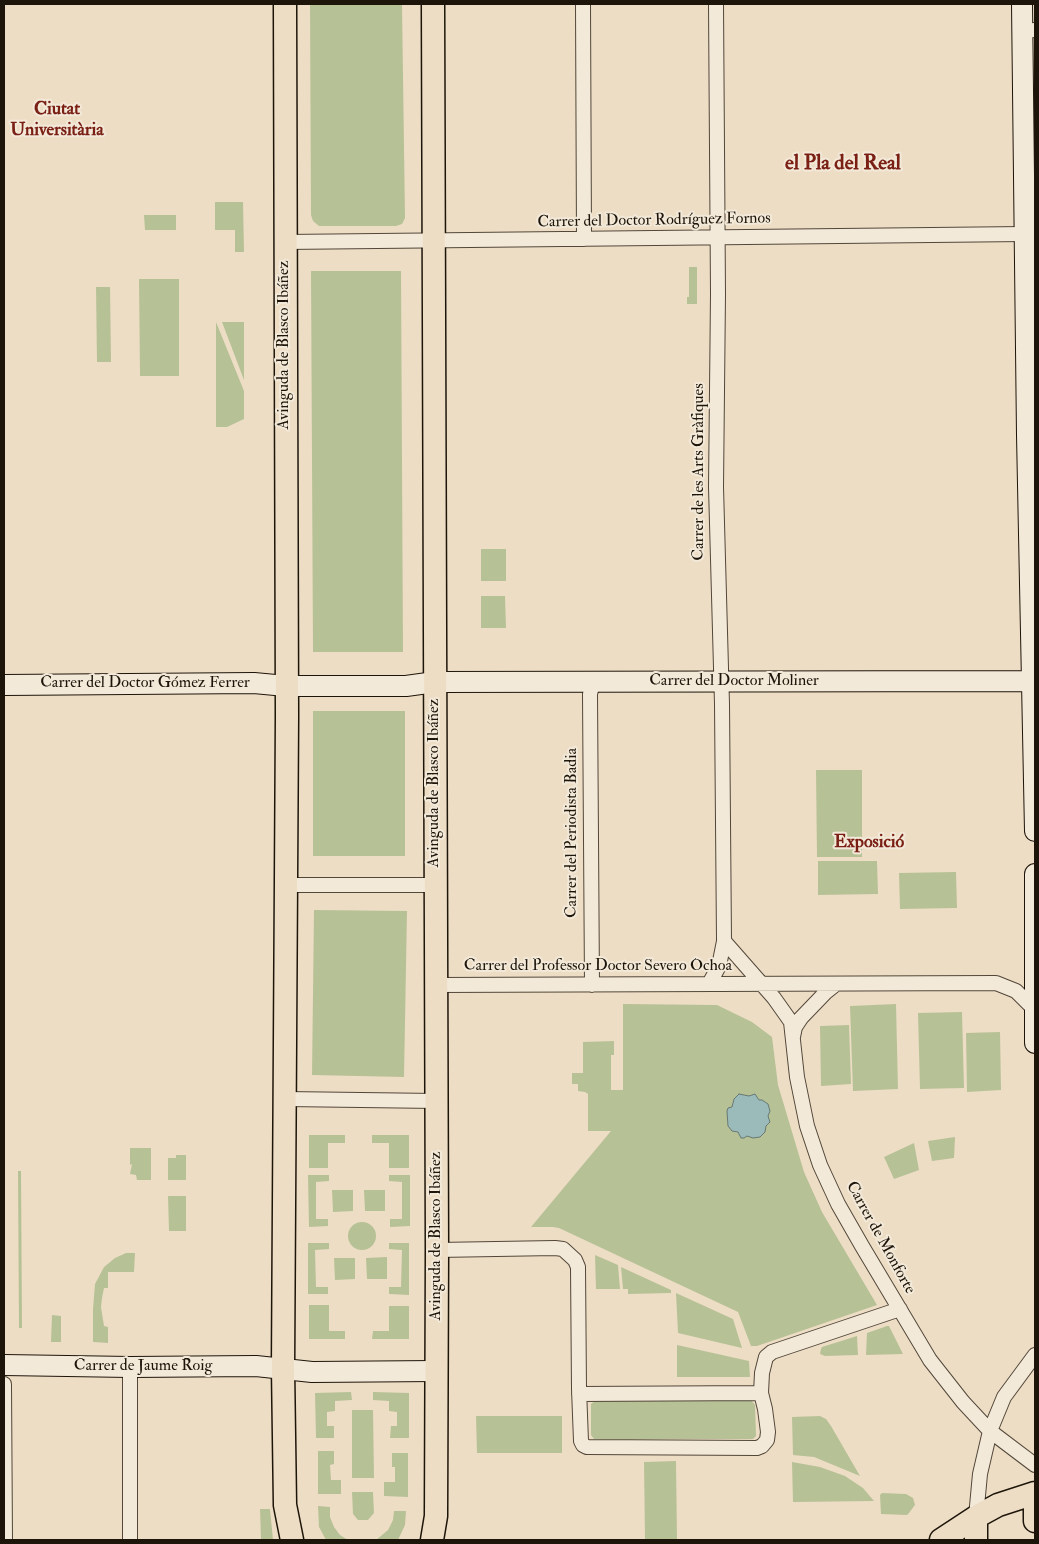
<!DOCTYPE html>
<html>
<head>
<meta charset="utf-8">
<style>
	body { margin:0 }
	#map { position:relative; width:1039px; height:1544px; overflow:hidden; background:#edddc5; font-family:"IM FELL Double Pica",serif }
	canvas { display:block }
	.frame { position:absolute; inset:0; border:5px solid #1e150a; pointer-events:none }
</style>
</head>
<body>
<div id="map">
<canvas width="1039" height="1544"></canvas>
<div class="frame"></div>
</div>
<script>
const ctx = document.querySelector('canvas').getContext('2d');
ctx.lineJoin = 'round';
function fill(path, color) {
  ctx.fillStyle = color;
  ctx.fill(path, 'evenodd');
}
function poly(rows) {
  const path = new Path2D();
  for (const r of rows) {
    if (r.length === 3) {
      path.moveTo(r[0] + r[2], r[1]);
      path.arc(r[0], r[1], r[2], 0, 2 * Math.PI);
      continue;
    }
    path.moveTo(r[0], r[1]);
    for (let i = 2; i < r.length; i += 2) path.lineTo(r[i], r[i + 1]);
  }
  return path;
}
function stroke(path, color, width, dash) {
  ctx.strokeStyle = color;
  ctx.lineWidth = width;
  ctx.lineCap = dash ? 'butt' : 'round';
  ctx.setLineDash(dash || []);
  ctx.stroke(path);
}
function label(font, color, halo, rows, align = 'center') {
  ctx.font = font + ' "IM FELL Double Pica",serif';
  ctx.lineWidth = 4;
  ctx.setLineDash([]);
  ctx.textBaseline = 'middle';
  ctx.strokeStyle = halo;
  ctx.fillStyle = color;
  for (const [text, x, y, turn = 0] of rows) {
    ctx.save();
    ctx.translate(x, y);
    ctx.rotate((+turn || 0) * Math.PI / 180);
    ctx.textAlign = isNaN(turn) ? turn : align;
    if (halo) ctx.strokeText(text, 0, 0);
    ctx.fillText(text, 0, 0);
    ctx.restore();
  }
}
const green = poly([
	[310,4,402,4,405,218,402,224,396,226,319,226,313,221,311,215],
	[215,202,243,202,244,252,235,252,235,230,215,230],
	[144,215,176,215,176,230,145,230],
	[689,267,697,267,697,304,687,304,687,297,689,297],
	[311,271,401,271,403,652,313,652],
	[139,279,179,279,179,376,140,376],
	[96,287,110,287,111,362,97,362],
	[216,322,244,391,244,419,227,427,216,427],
	[222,322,244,322,244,380],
	[481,549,506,549,506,581,481,581],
	[481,596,505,596,506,628,481,628],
	[313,711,405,711,405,856,313,856],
	[816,770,862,770,862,857,817,857],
	[818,861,877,861,878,894,818,895],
	[956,872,957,908,900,909,899,873],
	[314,910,407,911,404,1077,312,1075],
	[623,1004,717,1005,752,1022,772,1037,778,1085,804,1172,822,1212,877,1305,757,1346,751,1346,738,1312,559,1228,553,1227,531,1227,611,1131,588,1131,588,1094,585,1092,578,1091,578,1084,572,1084,572,1073,583,1073,583,1042,614,1041,614,1055,611,1055,611,1090,623,1090],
	[896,1004,898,1089,853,1091,850,1006],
	[962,1012,964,1088,920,1089,918,1013],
	[849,1025,851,1084,821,1086,820,1026],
	[1000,1032,1001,1090,967,1092,966,1033],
	[309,1135,345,1135,345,1143,328,1143,328,1168,309,1168],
	[372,1135,409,1135,409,1168,389,1168,389,1143,372,1143],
	[955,1137,954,1158,932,1161,928,1141],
	[914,1143,919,1170,894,1179,884,1157],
	[130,1148,151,1148,151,1180,137,1180,136,1175,130,1174,132,1164,130,1165],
	[176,1155,186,1155,186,1180,168,1180,168,1158,176,1158],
	[18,1171,21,1171,22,1328,19,1328],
	[308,1175,329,1175,329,1181,316,1182,316,1219,328,1219,328,1226,309,1227],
	[389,1175,410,1175,410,1226,390,1227,390,1219,402,1219,402,1182,389,1181],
	[332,1190,353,1190,353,1211,333,1212],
	[364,1190,385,1190,385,1211,365,1211],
	[168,1196,186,1196,186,1231,169,1231],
	[362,1236,14],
	[308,1243,329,1243,329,1249,315,1250,316,1287,328,1287,328,1294,308,1294],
	[389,1243,409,1243,409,1295,389,1294,389,1287,401,1287,402,1250,389,1249],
	[126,1253,135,1253,134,1272,108,1272,108,1288,104,1288,102,1298,101,1307,104,1326,108,1327,108,1343,93,1342,93,1309,95,1284,104,1267,115,1258],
	[595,1255,618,1265,620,1289,596,1289],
	[387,1257,387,1279,367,1279,366,1258],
	[334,1258,355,1258,355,1279,335,1280],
	[621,1267,671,1290,671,1293,628,1294,628,1289,623,1289],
	[676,1293,733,1319,742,1348,678,1333],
	[329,1305,329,1331,345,1331,345,1339,309,1339,309,1305],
	[389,1306,409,1306,409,1339,372,1339,373,1331,389,1331],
	[52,1315,61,1316,61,1342,51,1342],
	[887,1326,889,1326,903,1354,866,1355,867,1333],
	[857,1336,858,1355,825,1356,820,1354,821,1349,822,1347],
	[677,1345,749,1361,750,1377,677,1377],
	[351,1392,352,1400,335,1401,335,1411,327,1412,327,1426,334,1426,334,1438,316,1438,315,1393],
	[373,1392,409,1393,409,1438,390,1438,391,1426,397,1426,397,1412,389,1411,389,1401,373,1400],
	[751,1400,755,1405,756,1436,753,1439,594,1439,591,1435,591,1404,595,1401],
	[373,1410,374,1478,352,1478,352,1410],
	[476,1416,562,1416,562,1453,477,1453],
	[820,1416,826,1419,831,1426,860,1476,814,1457,793,1455,792,1417],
	[318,1451,334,1451,334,1464,330,1465,331,1480,341,1480,341,1494,318,1494],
	[392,1453,408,1453,408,1497,384,1496,384,1482,395,1482,395,1467,392,1467],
	[676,1461,677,1540,645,1540,644,1462],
	[792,1462,820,1467,845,1476,863,1488,874,1501,793,1502],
	[352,1492,373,1492,374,1513,368,1520,358,1520,353,1514],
	[882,1493,906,1494,913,1498,915,1505,909,1513,907,1515,881,1514,880,1495],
	[318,1506,330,1507,330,1517,334,1527,340,1535,348,1540,326,1540,319,1527],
	[260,1509,270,1509,273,1540,261,1540],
	[394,1511,406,1511,405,1525,398,1540,376,1540,388,1530,393,1520]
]);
const water = poly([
	[739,1094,749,1096,755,1094,759,1100,762,1100,768,1104,770,1111,768,1116,770,1122,766,1126,765,1132,760,1137,753,1138,747,1136,744,1138,741,1138,738,1132,732,1131,728,1126,727,1111,728,1108,732,1107,734,1099,739,1094]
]);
const street = poly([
	[583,4,584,239],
	[1022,31,1035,30],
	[285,242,1024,234],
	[285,885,436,885],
	[724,941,774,998,791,1022,797,1077,807,1126,820,1165,838,1204,862,1246,930,1360,963,1402,990,1431,1035,1465],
	[709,984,719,966,724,941,722,704,716,487,718,294,716,4],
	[436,985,996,983,1016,991,1035,1010],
	[592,985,590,694,593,683],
	[793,1037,795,1027,801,1018,826,992,836,984],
	[285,1099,437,1101],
	[437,1250,555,1248,563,1249,575,1260,578,1267,579,1389,581,1441,583,1445,587,1447,757,1448,762,1446,767,1440,768,1432,765,1409,761,1393,762,1373,766,1357,772,1352,900,1309],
	[130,1367,130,1540],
	[4,1384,5,1540],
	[579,1394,761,1393],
	[976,1517,980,1474,990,1431,1004,1397,1035,1355]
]);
const secondary = poly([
	[1022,4,1027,435,1035,831],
	[4,685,254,683,286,686,406,686,435,682,1035,681],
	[1035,874,1035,1043],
	[4,1365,130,1367,256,1366,312,1372,436,1371]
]);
const primary = poly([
	[285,4,287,716,283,1368,285,1505,292,1540],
	[1035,1506,1035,1521],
	[976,1517,976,1540],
	[432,1540,436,1516,437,1250,433,4],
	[941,1540,976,1517,998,1505,1035,1493]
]);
const streetNames = [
	["Carrer del Doctor Rodríguez Fornos",654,221,-1],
	["Avinguda de Blasco Ibáñez",285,345,-90],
	["Carrer de les Arts Gràfiques",700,472,-90],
	["Carrer del Doctor Moliner",734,682],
	["Carrer del Doctor Gómez Ferrer",145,684],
	["Avinguda de Blasco Ibáñez",435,783,-90],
	["Carrer del Periodista Badia",573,833,-90],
	["Carrer del Professor Doctor Severo Ochoa",598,967],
	["Avinguda de Blasco Ibáñez",437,1236,-90],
	["Carrer de Monforte",880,1238,61],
	["Carrer de Jaume Roig",143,1367]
];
const neighbourhoodNames = [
	["Ciutat",57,110],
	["Universitària",57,131],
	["Exposició",869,843]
];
const districtNames = [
	["el Pla del Real",843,164]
];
fill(green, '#b7c196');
fill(water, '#9abbba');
stroke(water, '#687974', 1);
stroke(street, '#524739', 16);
stroke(secondary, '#1e150a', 22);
stroke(primary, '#1e150a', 25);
stroke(street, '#f3e9d9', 14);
stroke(secondary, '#f3e9d9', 20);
stroke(primary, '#edddc5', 22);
label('16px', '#1e150a', '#f3e9d9', streetNames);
label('bold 18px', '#7a1f14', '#f3e9d9', neighbourhoodNames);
label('bold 21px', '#7a1f14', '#f3e9d9', districtNames);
</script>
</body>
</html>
